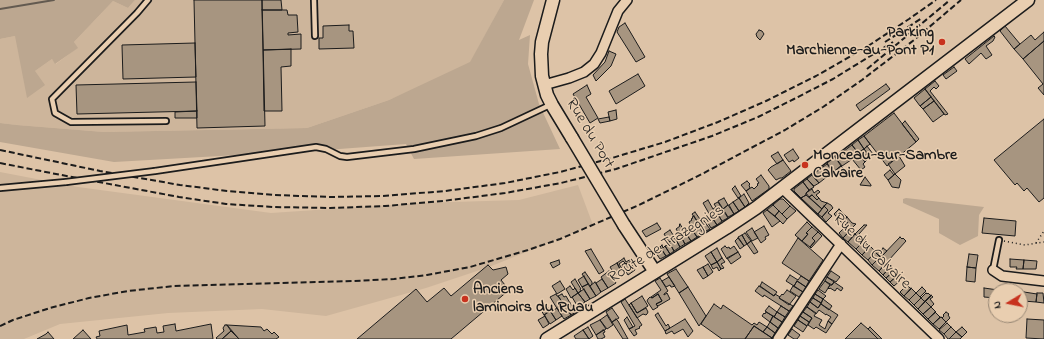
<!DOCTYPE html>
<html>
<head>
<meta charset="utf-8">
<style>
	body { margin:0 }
	#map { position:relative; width:1044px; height:339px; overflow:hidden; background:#ddc3a7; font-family:"Indie Flower",sans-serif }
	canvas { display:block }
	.north { position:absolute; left:988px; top:283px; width:40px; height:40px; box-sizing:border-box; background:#e9ceb0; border:1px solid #978775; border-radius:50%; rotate:260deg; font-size:11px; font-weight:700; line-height:16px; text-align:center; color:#1c1c1c }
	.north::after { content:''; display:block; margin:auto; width:14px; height:18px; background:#c8321e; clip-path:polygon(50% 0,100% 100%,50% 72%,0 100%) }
</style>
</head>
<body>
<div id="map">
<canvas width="1044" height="339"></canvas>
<div class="north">N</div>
</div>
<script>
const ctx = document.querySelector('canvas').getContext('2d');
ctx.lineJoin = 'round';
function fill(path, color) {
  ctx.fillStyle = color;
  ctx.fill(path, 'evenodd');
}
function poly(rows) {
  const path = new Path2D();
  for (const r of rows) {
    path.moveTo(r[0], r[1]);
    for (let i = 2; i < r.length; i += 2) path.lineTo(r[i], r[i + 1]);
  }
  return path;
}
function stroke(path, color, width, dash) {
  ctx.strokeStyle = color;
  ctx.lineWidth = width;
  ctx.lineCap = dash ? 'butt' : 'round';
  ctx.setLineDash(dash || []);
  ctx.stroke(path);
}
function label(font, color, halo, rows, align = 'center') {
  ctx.font = font + ' "Indie Flower",sans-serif';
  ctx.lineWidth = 3;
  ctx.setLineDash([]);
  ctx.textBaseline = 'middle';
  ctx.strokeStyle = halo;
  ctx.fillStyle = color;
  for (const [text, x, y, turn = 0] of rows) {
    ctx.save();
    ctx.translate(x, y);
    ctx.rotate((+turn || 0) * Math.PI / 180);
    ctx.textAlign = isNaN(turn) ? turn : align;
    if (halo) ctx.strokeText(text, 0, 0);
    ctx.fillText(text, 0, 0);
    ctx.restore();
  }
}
const built = poly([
	[135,0,504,0,469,65,389,100,307,128,104,132,17,125,0,123,0,39,15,36,35,71,52,59,56,64,77,48,74,42,113,1,128,8],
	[0,172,78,187,271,213,420,203,519,200,578,185,593,225,489,267,426,288,326,316,262,309,168,313,60,324,24,339,0,339]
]);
const green = poly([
	[0,0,135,0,128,8,113,1,74,42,78,48,55,64,52,59,35,71,45,85,27,98,15,36,0,39],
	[504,0,534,0,519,40,530,35,528,64,539,104,560,149,414,159,406,144,326,150,114,162,0,142,0,123,17,125,104,132,307,128,389,100,470,62],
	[906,198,984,207,979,215,978,236,960,245,939,233,939,219,903,203,903,199]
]);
const stream = poly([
	[0,9,54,0]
]);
const building = poly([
	[194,0,262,0,265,126,197,128,194,0],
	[262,0,281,0,282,10,262,10,262,0],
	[262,10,287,10,288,15,297,15,298,32,288,33,288,35,301,34,301,49,263,50,262,10],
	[625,23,645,57,636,62,617,32,619,27,625,23],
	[349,25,349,31,353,31,354,48,319,49,319,38,323,38,323,26,349,25],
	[1005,26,1020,44,1014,49,1000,31,1005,26],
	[759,30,762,31,764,34,760,40,757,37,756,34,759,30],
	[1044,32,1044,41,1023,59,1014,49,1031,35,1035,40,1044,32],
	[994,36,995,37,993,41,986,46,992,55,986,59,981,53,969,64,965,59,994,36],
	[1044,41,1044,95,1038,88,1043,84,1023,59,1044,41],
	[195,43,196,77,123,79,122,45,195,43],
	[291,49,291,66,281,67,282,111,264,111,263,50,291,49],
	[609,51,616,54,611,66,596,81,593,75,605,62,609,51],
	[954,67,957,71,946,79,943,75,954,67],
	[638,74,645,86,616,104,609,91,638,74],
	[935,81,939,86,936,89,934,87,930,91,948,114,945,115,925,89,935,81],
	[196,82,197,111,77,114,76,85,196,82],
	[886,84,890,89,860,111,856,105,886,84],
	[587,85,591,94,586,97,598,118,590,123,573,94,587,85],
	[925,89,931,97,920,106,914,98,925,89],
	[931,97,934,101,923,109,920,106,931,97],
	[934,101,944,114,933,122,923,109,934,101],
	[616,110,617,119,610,121,608,112,616,110],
	[197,111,197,118,175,118,175,112,197,111],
	[894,113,916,142,887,166,864,136,894,113],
	[609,117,610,121,600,123,598,119,609,117],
	[1044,119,1044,198,1039,202,1027,188,1024,191,1017,183,1015,185,994,160,1044,119],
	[905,121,919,139,916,142,902,124,905,121],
	[864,136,870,144,864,149,858,140,864,136],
	[858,140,864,149,858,153,852,145,858,140],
	[852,145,859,154,851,160,844,151,852,145],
	[867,146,873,154,870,157,864,149,867,146],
	[793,149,799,158,794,162,793,160,789,162,784,155,793,149],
	[864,149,867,154,864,156,867,160,865,162,858,153,864,149],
	[844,151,851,160,842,166,835,157,844,151],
	[778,152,783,160,777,164,771,156,778,152],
	[859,154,865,162,863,164,865,167,861,170,852,159,859,154],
	[899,156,905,166,895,174,888,164,899,156],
	[835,157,841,166,833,172,827,163,835,157],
	[783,160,791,171,782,178,780,178,776,180,768,170,771,167,783,160],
	[827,164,833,172,819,183,812,175,827,164],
	[841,166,846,171,847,169,848,170,850,169,851,172,846,176,843,173,840,175,837,169,841,166],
	[890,170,894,175,888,180,884,175,890,170],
	[895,174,901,180,899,188,892,187,888,180,895,174],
	[761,175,769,186,769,189,752,201,746,191,752,187,754,189,758,185,757,184,759,183,756,179,761,175],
	[812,175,819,183,814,186,807,179,812,175],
	[865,177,871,185,871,186,860,185,865,177],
	[807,179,814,187,809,190,803,182,807,179],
	[747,181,750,184,749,185,750,188,746,191,741,185,747,181],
	[803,182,809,190,806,193,806,195,801,198,794,191,794,189,803,182],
	[735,186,741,196,738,198,732,189,735,186],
	[812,189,814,193,818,190,820,192,816,195,819,198,817,200,812,195,809,197,806,193,812,189],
	[744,194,749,203,745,207,739,198,744,194],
	[806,195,822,209,818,214,801,198,806,195],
	[812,195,817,200,819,198,821,201,827,203,822,209,809,197,812,195],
	[724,198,728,205,723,209,718,201,724,198],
	[739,198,745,207,739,211,733,202,739,198],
	[780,199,783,199,790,206,782,214,773,205,780,199],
	[708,200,713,209,716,207,714,204,718,202,728,218,722,221,717,213,711,217,703,203,708,200],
	[733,202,739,211,734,214,729,205,733,202],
	[827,203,831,205,833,208,828,213,832,216,826,222,822,217,828,210,824,206,827,203],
	[728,205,734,214,728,217,723,209,728,205],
	[773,205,779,211,775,216,767,210,773,205],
	[790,206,796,211,787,219,782,214,790,206],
	[824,206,828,210,822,217,818,214,824,206],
	[839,209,847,217,842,223,834,214,839,209],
	[767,210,780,221,772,227,763,213,767,210],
	[779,211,787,219,783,224,775,216,779,211],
	[695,212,702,222,699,224,692,214,695,212],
	[717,213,722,221,717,225,711,216,717,213],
	[694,216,699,224,692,228,689,222,692,220,691,219,693,218,692,217,694,216],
	[711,216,717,225,711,228,706,220,711,216],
	[847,217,852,223,856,224,850,230,845,225,848,223,844,220,847,217],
	[984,218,1016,221,1015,236,982,233,984,218],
	[704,221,710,229,704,232,699,224,704,221],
	[807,222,812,227,806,233,808,234,802,241,795,235,807,222],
	[657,223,661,229,646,237,642,231,657,223],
	[680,224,685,232,680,235,676,229,680,226,679,225,680,224],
	[698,224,703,233,697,237,691,228,698,224],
	[864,225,867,225,859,234,864,239,865,238,866,239,863,242,855,234,864,225],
	[764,226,769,235,765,237,766,239,761,243,754,232,764,226],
	[846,226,850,230,843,238,839,233,846,226],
	[812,227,818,232,812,238,815,241,810,247,802,241,808,234,806,233,812,227],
	[691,228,697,237,691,241,685,232,691,228],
	[752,228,758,238,752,241,746,232,752,228],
	[670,230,675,238,669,242,664,234,670,230],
	[851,230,855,234,848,242,843,238,851,230],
	[685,232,691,241,685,244,680,235,685,232],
	[818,232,822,236,811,248,810,247,815,241,812,238,818,232],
	[745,233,751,241,747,244,742,235,745,233],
	[855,234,863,242,856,249,848,242,855,234],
	[680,235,685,244,680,247,675,238,680,235],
	[742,235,747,244,744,246,738,237,742,235],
	[900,237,902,239,903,238,906,241,879,271,872,265,880,257,881,257,900,237],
	[675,238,680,247,674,251,669,242,675,238],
	[738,238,744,246,740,249,735,241,738,238],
	[798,238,823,260,809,281,782,263,798,238],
	[751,241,758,252,754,254,747,244,751,241],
	[864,241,870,247,862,255,856,249,864,241],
	[670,244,674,251,670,254,665,246,670,244],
	[662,245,663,248,665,246,670,254,666,256,660,247,662,245],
	[725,246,727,248,729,247,730,249,734,246,738,252,727,259,721,249,725,246],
	[870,246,876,252,868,260,862,255,870,246],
	[660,247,666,256,660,259,654,250,660,247],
	[717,248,722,258,717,262,711,252,717,248],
	[883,248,887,251,881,257,875,252,878,249,880,252,883,248],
	[591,249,604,271,599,274,585,251,591,249],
	[711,252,717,262,711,265,705,256,711,252],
	[738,252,741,257,731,264,727,258,738,252],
	[875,252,880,257,872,265,868,260,875,252],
	[969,254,978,255,976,268,967,267,969,254],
	[624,258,626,262,631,259,633,261,626,264,623,261,619,264,623,270,621,271,617,263,624,258],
	[722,258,725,262,721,264,724,268,721,269,717,262,722,258],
	[1010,259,1024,260,1023,269,1016,269,1017,267,1010,267,1010,259],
	[559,260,560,264,553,268,550,263,559,260],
	[1024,260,1037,261,1036,269,1023,269,1024,260],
	[630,262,635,270,628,275,622,265,625,263,626,264,630,262],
	[717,262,721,269,719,271,717,267,713,269,711,265,717,262],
	[887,262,891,266,883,275,879,271,887,262],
	[617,263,621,271,615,275,610,267,617,263],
	[708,264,713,272,708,276,703,267,708,264],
	[488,265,493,270,506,267,508,274,501,280,509,290,451,339,357,339,416,289,427,302,444,288,451,296,488,265],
	[891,266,895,270,886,278,883,275,891,266],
	[703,267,708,276,703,279,697,270,703,267],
	[967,267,976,268,975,282,966,281,967,267],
	[676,269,688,287,679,293,667,274,676,269],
	[895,270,899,274,890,282,886,278,895,270],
	[609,271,616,283,608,288,601,277,609,271],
	[831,271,840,277,836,282,827,277,831,271],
	[585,272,592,282,592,284,590,286,582,274,585,272],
	[790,275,798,280,801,276,809,281,806,287,797,281,794,286,786,281,790,275],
	[898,275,902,279,894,286,890,282,898,275],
	[584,276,588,284,582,287,578,280,584,276],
	[669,277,675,286,672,287,671,287,670,285,666,287,662,281,669,277],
	[827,277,834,282,832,285,825,281,827,277],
	[660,278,668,291,664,294,664,295,667,293,670,299,658,306,656,304,662,301,658,294,652,298,651,297,661,290,655,281,660,278],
	[575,279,581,289,580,289,581,291,578,293,571,282,575,279],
	[602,279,608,288,601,292,596,283,602,279],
	[560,281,565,289,557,294,552,286,560,281],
	[797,281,806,287,803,292,794,286,797,281],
	[825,281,830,285,825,293,819,289,825,281],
	[595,282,601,292,596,296,590,286,595,282],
	[762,282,777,292,774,296,760,286,762,282],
	[834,282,843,288,841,291,837,288,835,291,830,288,829,289,828,288,830,285,832,285,834,282],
	[588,284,596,296,590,299,582,287,588,284],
	[907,285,911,289,904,296,900,292,907,285],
	[570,286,573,290,575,288,578,293,571,298,566,289,570,286],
	[759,286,774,296,775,294,780,297,779,298,793,306,789,311,764,295,763,297,755,291,759,286],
	[793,286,803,292,799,297,790,291,793,286],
	[688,287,706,316,699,326,679,293,688,287],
	[922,287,926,291,920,297,916,293,922,287],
	[911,288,916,293,909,300,904,296,911,288],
	[984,288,998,290,998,291,996,291,996,298,984,297,984,288],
	[584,289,590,299,585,302,578,293,584,289],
	[787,290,796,296,789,305,779,298,782,294,783,295,787,290],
	[818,290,826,296,823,299,815,294,818,290],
	[1024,292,1037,294,1036,302,1023,301,1024,292],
	[578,293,585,302,578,307,572,297,578,293],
	[916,293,921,298,914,305,909,300,916,293],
	[926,293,927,294,928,293,931,296,925,302,921,298,926,293],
	[1037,293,1043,293,1044,303,1036,302,1037,293],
	[556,294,557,296,558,296,565,306,558,310,550,297,556,294],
	[562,294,564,297,566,296,570,303,565,306,558,296,562,294],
	[658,294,662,301,656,304,658,307,653,310,647,301,648,299,650,297,652,298,658,294],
	[815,294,823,299,821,303,813,298,815,294],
	[931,295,933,297,930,299,934,304,931,307,925,301,931,295],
	[642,296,648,306,637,313,631,303,642,296],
	[813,298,821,303,818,308,810,302,813,298],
	[921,298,925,302,918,309,914,305,921,298],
	[625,299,642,325,639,327,640,328,635,330,637,334,634,336,629,329,635,326,621,302,625,299],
	[823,299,832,306,829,310,821,304,823,299],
	[925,301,931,307,923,314,918,309,925,301],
	[810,302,818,308,821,304,838,315,832,324,828,321,831,317,826,314,826,315,819,310,816,314,807,307,810,302],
	[570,303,576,312,571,315,565,306,570,303],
	[631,303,637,313,646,308,648,312,647,314,646,315,643,314,637,318,629,305,631,303],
	[714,304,721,309,723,305,752,325,754,323,757,325,759,322,767,327,763,332,754,326,745,339,722,339,701,324,714,304],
	[547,306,550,311,544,315,541,310,547,306],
	[565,306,571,315,564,319,558,310,565,306],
	[769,306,777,312,774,317,765,311,769,306],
	[781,306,789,311,785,317,777,312,781,306],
	[807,307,816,313,814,316,822,320,819,325,825,329,828,321,832,324,826,333,816,327,814,329,808,325,812,318,803,312,807,307],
	[931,307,936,312,928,319,923,314,931,307],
	[557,308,562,316,556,320,551,312,557,308],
	[612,308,619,318,612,322,606,312,612,308],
	[550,311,556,320,550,324,544,315,550,311],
	[766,312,773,316,770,322,762,316,764,313,765,314,766,312],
	[777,312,785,317,782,322,774,317,777,312],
	[803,312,812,318,809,322,800,316,803,312],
	[935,312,940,317,933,324,928,319,935,312],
	[946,312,949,314,948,315,950,318,946,322,942,318,944,316,943,315,946,312],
	[658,313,666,326,668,324,670,328,665,331,655,315,658,313],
	[607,315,613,325,607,329,600,320,607,315],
	[545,316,549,324,543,328,538,320,545,316],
	[773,316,782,322,778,328,770,322,773,316],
	[800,316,809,322,807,326,798,320,800,316],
	[627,317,633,327,629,329,624,320,627,317],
	[941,317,946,322,939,329,933,324,941,317],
	[616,319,618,321,628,339,623,339,612,322,616,319],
	[685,319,693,331,688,337,683,329,674,334,672,331,666,334,665,331,685,319],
	[1027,319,1044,320,1044,339,1026,338,1027,319],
	[600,320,606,329,596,335,590,325,600,320],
	[798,320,807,326,803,332,794,326,798,320],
	[770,322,778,328,775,333,767,327,770,322],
	[861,323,868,329,878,339,845,339,861,323],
	[947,323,951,327,944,334,939,330,947,323],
	[175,324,176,331,211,324,213,339,97,339,96,337,100,336,99,331,127,325,128,335,145,332,144,329,156,327,157,333,164,332,163,326,175,324],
	[225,325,227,325,231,331,222,339,217,339,216,338,224,331,223,328,225,325],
	[227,325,261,327,264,331,267,329,272,334,274,332,279,337,276,339,239,339,227,325],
	[754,326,772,338,771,339,745,339,754,326],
	[588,327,593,336,589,339,583,330,588,327],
	[767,327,775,333,772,338,763,332,767,327],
	[870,327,882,339,878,339,868,329,870,327],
	[951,327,956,332,949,339,948,339,944,334,951,327],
	[962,327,967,332,962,337,956,332,962,327],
	[792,329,800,335,797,339,794,339,788,335,792,329],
	[83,330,91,339,73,339,83,330],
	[583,330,589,339,576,339,574,336,583,330],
	[603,330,604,330,605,332,603,333,605,337,601,339,598,339,596,335,603,330],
	[231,331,239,339,222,339,231,331],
	[48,332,54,339,37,339,46,334,48,332],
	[956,332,962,337,960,339,949,339,956,332]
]);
const path = poly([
	[1004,241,1025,245,1044,242],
	[1036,243,1044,231]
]);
const service = poly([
	[148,0,137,13,52,99,55,113,71,122,166,121],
	[314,0,315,36],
	[155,171,316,147,326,149,340,156,347,157,414,149,476,136,501,128,550,105],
	[0,188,66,182],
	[993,270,999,240]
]);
const minor = poly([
	[544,85,569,78,584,72,594,64,601,53,618,11,627,0],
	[782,188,939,339],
	[993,270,1002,276,1044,281],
	[778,339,841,244]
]);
const secondary = poly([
	[553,0,542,42,541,54,542,76,547,95,552,105,572,138],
	[624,225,655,272],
	[547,339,726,228,756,208,1028,0]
]);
const rail = poly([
	[885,42,922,18],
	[867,69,950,0],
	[0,150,100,171,180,185,227,191,274,195,331,197,383,196,445,191,505,183,560,172,612,158,665,142,718,122,766,101,816,76,865,48,909,19,936,0],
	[0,163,56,174,179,197,226,204,274,207,330,208,385,206,443,201,505,193,561,183,616,169,712,136,758,117,794,99,833,79,893,42],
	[0,326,13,320,50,308,89,298,128,291,174,286,354,281,394,279,427,275,470,267,528,250,560,239,639,205,702,174,785,130,823,107,862,80,914,40,961,0]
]);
const serviceBridge = poly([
	[66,182,155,171]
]);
const secondaryBridge = poly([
	[572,138,624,225]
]);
const markers = [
	[942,42,4,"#c8321e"],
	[805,165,4,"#c8321e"],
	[465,299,4,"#c8321e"]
];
const poiNames = [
	["Parking",934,33,"right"],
	["Marchienne-au-Pont P1",934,51,"right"],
	["Monceau-sur-Sambre",813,156],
	["Calvaire",813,174],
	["Anciens",473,290],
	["laminoirs du Ruau",473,308]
];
const streetNames = [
	["Rue du Port",589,134,59],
	["Route de Trazegnies",667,245,-32],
	["Rue du Calvaire",871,252,44]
];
fill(built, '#cdb59b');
fill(green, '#bca790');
stroke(stream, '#635a50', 2);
fill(building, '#a79580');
stroke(building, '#1c1c1c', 1);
stroke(service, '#1c1c1c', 8);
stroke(minor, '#1c1c1c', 12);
stroke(secondary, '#1c1c1c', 15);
stroke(path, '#1c1c1c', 1.5, [1, 3]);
stroke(service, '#e9ceb0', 4.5);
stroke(minor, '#e9ceb0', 9);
stroke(secondary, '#e9ceb0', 12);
stroke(rail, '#1c1c1c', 2, [6, 3]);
stroke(serviceBridge, '#1c1c1c', 8, []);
stroke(secondaryBridge, '#1c1c1c', 15, []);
stroke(serviceBridge, '#e9ceb0', 4.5);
stroke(secondaryBridge, '#e9ceb0', 12);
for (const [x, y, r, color] of markers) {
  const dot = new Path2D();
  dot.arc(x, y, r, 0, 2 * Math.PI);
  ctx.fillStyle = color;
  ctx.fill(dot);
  stroke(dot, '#e9ceb0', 1.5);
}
label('bold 16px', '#1c1c1c', '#e9ceb0', poiNames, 'left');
label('16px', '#1c1c1c', '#e9ceb0', streetNames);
</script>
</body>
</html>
